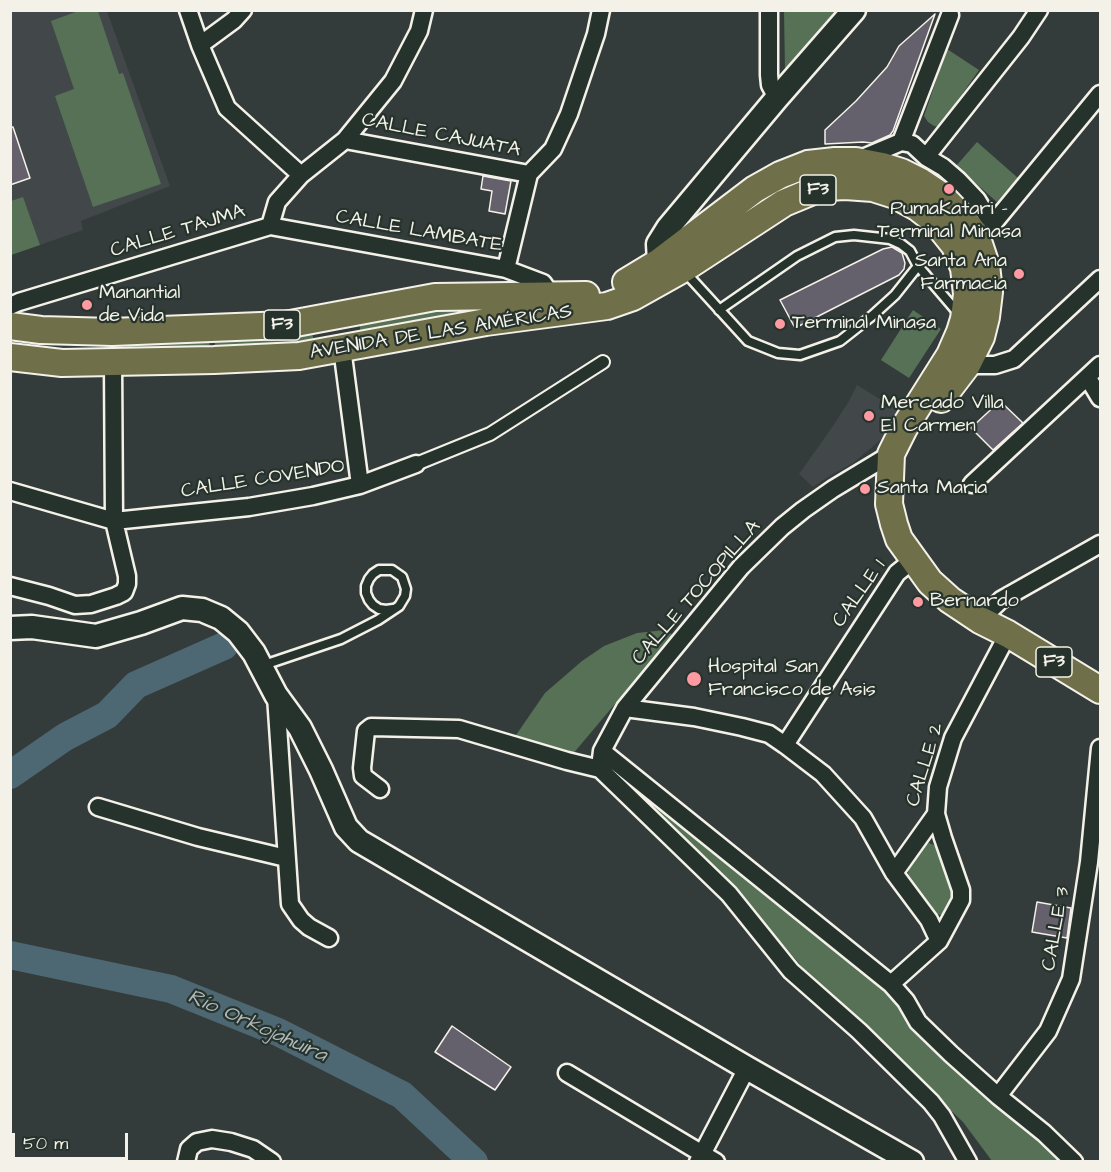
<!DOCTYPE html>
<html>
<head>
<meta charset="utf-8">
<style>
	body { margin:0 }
	#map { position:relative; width:1111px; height:1172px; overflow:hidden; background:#333c3a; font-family:"Architects Daughter",sans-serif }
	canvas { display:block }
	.frame { position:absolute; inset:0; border:12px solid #f4f1e8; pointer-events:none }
	.scale { position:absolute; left:12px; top:1133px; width:116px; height:27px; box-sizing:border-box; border:3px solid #f4f1e8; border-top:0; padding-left:8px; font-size:18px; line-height:21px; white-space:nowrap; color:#f4f1e8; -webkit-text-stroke:4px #26332d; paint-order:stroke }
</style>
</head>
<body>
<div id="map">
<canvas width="1111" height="1172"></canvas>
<div class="frame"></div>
<div class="scale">50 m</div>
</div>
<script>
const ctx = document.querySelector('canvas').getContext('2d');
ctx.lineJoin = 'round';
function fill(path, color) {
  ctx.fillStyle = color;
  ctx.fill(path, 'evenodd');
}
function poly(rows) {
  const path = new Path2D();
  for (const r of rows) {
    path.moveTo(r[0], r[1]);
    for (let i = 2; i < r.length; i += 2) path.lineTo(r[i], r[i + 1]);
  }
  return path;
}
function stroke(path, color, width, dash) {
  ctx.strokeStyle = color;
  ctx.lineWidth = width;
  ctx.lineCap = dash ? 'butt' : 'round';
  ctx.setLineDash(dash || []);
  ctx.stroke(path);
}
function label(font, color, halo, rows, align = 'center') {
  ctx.font = font + ' "Architects Daughter",sans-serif';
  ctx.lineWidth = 4.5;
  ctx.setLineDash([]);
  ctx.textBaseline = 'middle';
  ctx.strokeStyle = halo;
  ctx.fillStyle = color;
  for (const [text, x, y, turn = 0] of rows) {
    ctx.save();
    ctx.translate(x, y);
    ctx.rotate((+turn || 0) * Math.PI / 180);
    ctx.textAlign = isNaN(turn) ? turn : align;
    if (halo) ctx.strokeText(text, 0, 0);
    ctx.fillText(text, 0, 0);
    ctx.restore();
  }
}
const built = poly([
	[10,11,107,11,170,186,81,221,83,230,11,255],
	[857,385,901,412,890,432,853,463,831,475,813,487,799,474,833,426,849,401]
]);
const green = poly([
	[81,10,98,11,119,74,123,73,161,184,93,207,55,96,74,89,51,21],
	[784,11,836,11,785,72],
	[947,49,979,70,939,127,934,126,928,122,924,116],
	[977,142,1018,178,997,202,956,166],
	[23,197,40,245,11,255,11,201],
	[479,304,482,307,482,310,365,332,361,332,360,329,360,325,363,323],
	[913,310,941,329,909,378,881,360],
	[312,333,314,341,295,344,215,348,215,339],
	[209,339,210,348,128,349,127,347,128,344],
	[665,630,673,635,572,755,514,738,545,693,582,661,604,646,637,633],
	[619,775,804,919,896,1001,911,1025,930,1046,1063,1161,992,1161,963,1122,808,974,746,901,642,804],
	[929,843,936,846,952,890,952,896,947,910,942,915,935,914,908,875,909,866,923,846]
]);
const river = poly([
	[10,775,65,737,107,715,136,685,224,646],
	[10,955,171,989,278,1032,402,1095,474,1162]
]);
const building = poly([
	[935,14,893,131,890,135,872,143,863,142,825,144,825,130,856,101,887,67,899,46,935,14],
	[10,127,13,127,30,178,10,185,10,127],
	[483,176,511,181,505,214,489,211,492,191,481,189,483,176],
	[892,247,902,253,905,263,904,269,899,275,795,328,780,300,883,249,892,247],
	[1000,401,1023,423,993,450,971,428,1000,401],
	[1037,902,1071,908,1067,938,1032,932,1037,902],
	[452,1026,511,1067,495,1090,435,1052,452,1026]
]);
const service = poly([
	[685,272,748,341,778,353,800,355,840,341,873,315,895,295,918,266],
	[719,310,797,256,835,237,854,235,890,239,901,244,910,251,918,266,959,314],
	[261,666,341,639,378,620,399,606,405,596,406,589,402,577,392,570,379,570,373,574,369,579,366,586,366,593,369,600,373,605,379,609,386,610,393,609]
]);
const pedestrian = poly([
	[416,464,490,434,603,362]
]);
const minor = poly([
	[188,10,200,45,227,108,301,175],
	[769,10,769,75,770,85,777,98],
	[200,45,234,20,243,10],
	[345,140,529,174],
	[901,142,950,15],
	[926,157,1021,37,1039,10],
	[858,160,901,142,912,144,926,157,943,167,958,180,977,200,992,225],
	[270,226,277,202,301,175,345,140,393,81,419,31,424,10],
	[969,239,992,225,1100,94],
	[506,269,529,174,553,149,569,114,596,34,601,10],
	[10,306,19,302,270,226,506,269,543,283,552,296],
	[342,348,360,485],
	[960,361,967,365,995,365,1014,359,1100,279],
	[1088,378,1100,398],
	[972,484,1100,365],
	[10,491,114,521,249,507,313,496,360,485,416,464],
	[10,586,49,596,75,605,91,604,116,596,124,592,127,584,127,576,114,521,113,361],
	[980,620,1001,600,1100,544],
	[276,696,290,904,301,920,309,927,329,938],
	[625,708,694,717,742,727,769,734,785,745,823,774,863,818,894,873,929,920,939,941],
	[785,745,897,573,913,560],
	[602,751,891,984,906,1001,918,1022,951,1054,998,1096,1044,1133,1074,1162],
	[601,759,602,751,625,708,741,567,782,527,803,510,833,489,891,454],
	[380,789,363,776,362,768,366,731,371,727,459,729,567,761,600,769,729,894,791,971,859,1031,931,1102,942,1116,968,1162],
	[98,807,198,837,286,858],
	[894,873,936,814,938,787,953,738,1008,634],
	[891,984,939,941,961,900,961,890,943,838,936,814],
	[567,1073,716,1162],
	[998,1096,1048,1031,1071,979,1089,862,1100,748],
	[186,1162,189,1149,197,1142,212,1139,231,1142,253,1149,272,1162],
	[698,1162,747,1068]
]);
const secondary = poly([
	[659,262,658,244,668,228,777,98,854,10],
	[10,628,32,627,96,636,141,623,182,608,202,610,221,618,238,632,254,653,276,695,300,728,321,770,346,827,359,841,747,1068,912,1162]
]);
const primary = poly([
	[626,282,659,262,755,189,780,175,808,164,835,161,856,161,882,166,901,172,921,182,939,194,955,210,976,235,986,265,989,292,986,317,981,337,967,365,941,399],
	[10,326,41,330,112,332,285,325,435,297,586,295],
	[10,357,62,363,214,360,299,356,486,322,607,306,633,297,683,269,784,203,813,191,828,187,845,186,873,188,895,195,917,207,935,221,955,246,964,268,967,294,964,319,960,332,950,355,904,428,891,454,889,504,894,524,899,539,930,582,950,600,980,620,1008,634,1100,690]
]);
const markers = [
	[949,189,6,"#ff9aa2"],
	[1019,274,6,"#ff9aa2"],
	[87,305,6,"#ff9aa2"],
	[780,324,6,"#ff9aa2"],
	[869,416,6,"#ff9aa2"],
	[865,489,6,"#ff9aa2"],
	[918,602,6,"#ff9aa2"],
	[694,679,8,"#ff9aa2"]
];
const shields = [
	[818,190,36],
	[282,325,36],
	[1054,662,36]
];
const shieldNames = [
	["F3",818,190],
	["F3",282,325],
	["F3",1054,662]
];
const streetNames = [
	["CALLE CAJUATA",441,136,11],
	["CALLE TAJMA",178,232,-17],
	["CALLE LAMBATE",419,232,10],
	["AVENIDA DE LAS AMÉRICAS",441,333,-9],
	["CALLE COVENDO",263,480,-9],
	["CALLE TOCOPILLA",697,593,-49],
	["CALLE 1",860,594,-55],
	["CALLE 2",926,765,-73],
	["CALLE 3",1057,929,-80]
];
const poiNames = [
	["PumaKatari -",949,210,"center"],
	["Terminal Minasa",949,233,"center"],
	["Santa Ana",1007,262,"right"],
	["Farmacia",1007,285,"right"],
	["Manantial",99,294],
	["de Vida",99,317],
	["Terminal Minasa",792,324],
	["Mercado Villa",881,404],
	["El Carmen",881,427],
	["Santa Maria",877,489],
	["Bernardo",930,602],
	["Hospital San",708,668],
	["Francisco de Asis",708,691]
];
const waterNames = [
	["Río Orkojahuira",257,1027,24]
];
fill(built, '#424749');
fill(green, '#577157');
stroke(river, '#4e6873', 28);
fill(building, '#65616c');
stroke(building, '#f4f1e8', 1.5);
stroke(service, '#f4f1e8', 13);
stroke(pedestrian, '#f4f1e8', 16);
stroke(minor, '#f4f1e8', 21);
stroke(secondary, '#f4f1e8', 27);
stroke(primary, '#f4f1e8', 30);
stroke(service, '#26332d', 8);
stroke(pedestrian, '#26332d', 12);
stroke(minor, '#26332d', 16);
stroke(secondary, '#26332d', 22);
stroke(primary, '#6f704a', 26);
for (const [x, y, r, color] of markers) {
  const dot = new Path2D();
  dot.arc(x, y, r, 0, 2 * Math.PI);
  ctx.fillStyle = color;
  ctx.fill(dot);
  stroke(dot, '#26332d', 2);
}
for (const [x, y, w] of shields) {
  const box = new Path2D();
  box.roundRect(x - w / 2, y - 15, w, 30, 4.5);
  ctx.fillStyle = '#26332d';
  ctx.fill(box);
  stroke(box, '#f4f1e8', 1.5);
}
label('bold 18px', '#f4f1e8', null, shieldNames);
label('20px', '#f4f1e8', '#26332d', streetNames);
label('20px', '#f4f1e8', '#26332d', poiNames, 'left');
label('italic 21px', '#b2bab9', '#26332d', waterNames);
</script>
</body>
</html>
